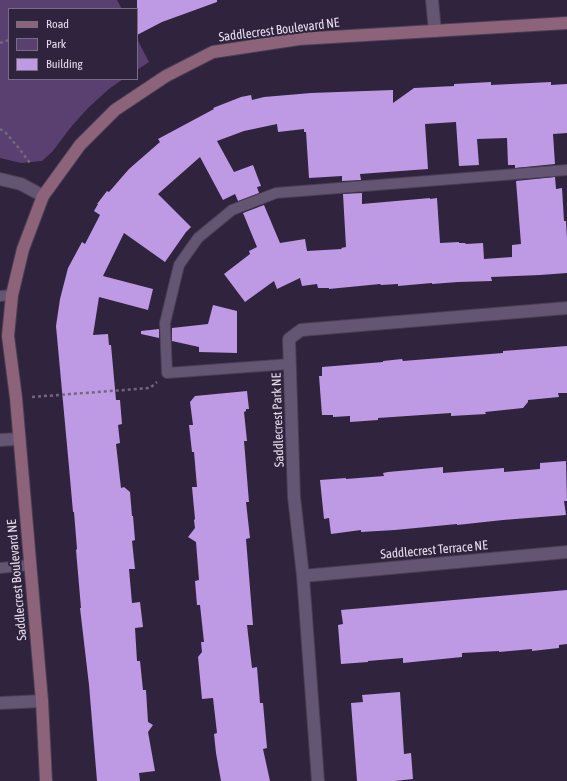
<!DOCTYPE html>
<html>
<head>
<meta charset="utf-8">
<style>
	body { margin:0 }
	#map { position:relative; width:567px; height:781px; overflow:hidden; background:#30233d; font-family:"Asap Condensed",sans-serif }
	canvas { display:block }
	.legend { position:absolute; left:8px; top:8px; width:130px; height:72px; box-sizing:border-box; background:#30233d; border:1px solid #786d84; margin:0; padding:5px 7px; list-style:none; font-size:12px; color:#e5ddee }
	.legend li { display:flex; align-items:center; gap:8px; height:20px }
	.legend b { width:20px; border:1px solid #786d84 }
</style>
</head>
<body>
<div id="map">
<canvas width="567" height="781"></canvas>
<ul class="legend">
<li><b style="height:5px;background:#8c6379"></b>Road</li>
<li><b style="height:11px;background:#594071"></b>Park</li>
<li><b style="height:11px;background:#be99e4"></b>Building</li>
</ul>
</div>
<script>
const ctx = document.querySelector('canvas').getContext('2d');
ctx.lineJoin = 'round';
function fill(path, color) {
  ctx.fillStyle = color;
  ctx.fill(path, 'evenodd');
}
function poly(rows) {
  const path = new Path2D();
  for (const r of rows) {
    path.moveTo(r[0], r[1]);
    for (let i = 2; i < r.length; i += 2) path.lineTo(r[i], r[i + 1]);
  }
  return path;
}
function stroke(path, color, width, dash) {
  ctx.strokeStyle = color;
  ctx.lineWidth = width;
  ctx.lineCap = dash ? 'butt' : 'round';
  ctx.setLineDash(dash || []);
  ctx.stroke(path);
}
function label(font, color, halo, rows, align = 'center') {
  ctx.font = font + ' "Asap Condensed",sans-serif';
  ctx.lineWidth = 4;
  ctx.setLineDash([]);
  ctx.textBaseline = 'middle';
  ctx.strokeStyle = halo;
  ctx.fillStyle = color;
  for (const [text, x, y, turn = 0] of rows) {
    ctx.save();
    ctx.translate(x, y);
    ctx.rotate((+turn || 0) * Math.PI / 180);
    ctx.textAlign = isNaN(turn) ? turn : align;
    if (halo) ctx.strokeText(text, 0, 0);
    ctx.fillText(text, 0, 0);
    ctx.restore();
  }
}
const green = poly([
	[0,0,117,0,122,9,9,9,9,79,123,79,109,89,88,108,71,127,52,152,42,161,21,163,0,158],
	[137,39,149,62,137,70]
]);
const building = poly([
	[137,0,217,0,217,2,162,22,137,35],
	[491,82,491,85,551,82,551,85,567,84,567,133,553,134,555,164,515,168,515,165,508,165,507,138,477,139,479,165,459,166,456,122,425,124,428,169,360,174,361,180,342,181,342,176,309,178,306,132,304,132,304,129,278,132,277,124,244,131,217,141,234,172,253,165,261,186,257,187,259,193,238,201,235,194,223,200,200,157,158,194,191,227,186,232,165,262,124,233,103,276,153,289,148,310,99,297,93,335,108,334,109,345,111,345,116,400,120,400,122,424,118,425,120,443,116,444,121,488,124,487,130,492,132,516,133,516,135,540,132,541,135,569,129,569,132,603,140,602,143,627,135,628,137,661,140,661,143,690,146,690,148,722,153,725,148,732,155,771,139,773,140,781,97,781,89,685,80,608,81,608,76,550,77,549,74,512,73,512,69,467,56,326,60,299,68,268,82,242,85,244,100,215,94,211,98,204,97,204,107,191,109,192,129,169,160,142,158,139,214,109,213,108,241,97,251,95,252,100,264,97,311,93,393,90,393,103,414,88,454,86,454,84],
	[555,177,556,189,562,188,564,221,566,221,567,238,567,273,540,275,491,277,492,281,458,282,432,284,432,283,398,286,398,284,381,285,380,284,329,289,329,288,318,288,317,284,302,286,300,278,277,289,274,281,245,302,224,274,250,254,249,251,257,247,243,213,264,205,280,243,305,239,307,251,342,249,341,248,346,247,343,194,362,193,362,204,430,198,430,199,437,198,440,243,459,242,459,243,465,243,466,244,483,243,484,259,512,257,512,245,521,244,516,181],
	[213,305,237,311,237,353,199,352,199,347,172,341,172,328,208,324],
	[159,329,159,338,141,334,141,331],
	[567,346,567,393,558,393,559,397,528,400,528,402,523,408,485,412,486,414,451,416,451,413,378,418,378,420,350,422,350,416,333,417,333,415,322,415,319,376,322,376,322,367,383,362,383,361,402,359,403,361,503,353,503,351],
	[247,391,249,409,246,409,246,411,244,412,247,441,244,441,249,502,246,502,250,538,246,539,253,625,247,625,252,668,257,667,260,703,263,703,267,748,263,749,270,781,221,781,216,753,214,734,217,733,213,698,202,699,198,657,202,652,201,642,204,642,200,605,197,605,195,581,199,580,196,542,188,537,195,528,194,520,195,519,192,487,197,487,194,452,192,452,189,425,193,425,190,402,195,396],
	[566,461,567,501,564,501,566,515,503,520,457,525,457,524,395,530,361,532,361,530,331,534,329,518,324,519,320,480,346,478,346,479,384,476,383,473,388,472,443,467,443,473,504,468,504,472,540,469,540,463],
	[567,590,567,644,559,645,559,648,532,651,532,649,499,652,499,651,462,653,462,657,403,663,403,658,368,661,368,662,341,664,338,625,343,624,341,610],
	[400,692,404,754,411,753,413,779,395,781,357,781,351,703,363,702,362,695]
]);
const path = poly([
	[0,43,9,40],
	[0,129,5,132,18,147,30,163],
	[32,397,150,388,157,382]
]);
const lane = poly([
	[0,296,12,295],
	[290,364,167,373,165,323,179,265,198,238,232,210,276,193,567,170],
	[0,568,29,565]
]);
const street = poly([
	[432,0,435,31],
	[0,179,21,184,43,196],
	[0,440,19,439],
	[303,576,567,552],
	[0,703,42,701],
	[318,781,303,576,294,497,289,339,301,330,567,308]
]);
const secondary = poly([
	[46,781,42,701,16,398,8,336,12,295,23,249,43,196,80,145,115,110,166,76,213,52,299,39,567,23]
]);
const streetNames = [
	["Saddlecrest Boulevard NE",279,30,-7],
	["Saddlecrest Park NE",278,420,-92],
	["Saddlecrest Terrace NE",434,550,-5],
	["Saddlecrest Boulevard NE",17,580,-95]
];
fill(green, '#594071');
fill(building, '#be99e4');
stroke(lane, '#493e54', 12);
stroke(street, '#493e54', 14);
stroke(secondary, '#493e54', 14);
stroke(path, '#73677e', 2.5, [3, 3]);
stroke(lane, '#645673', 10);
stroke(street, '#645673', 12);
stroke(secondary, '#8c6379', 12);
label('13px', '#e5ddee', '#30233d', streetNames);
</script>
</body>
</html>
